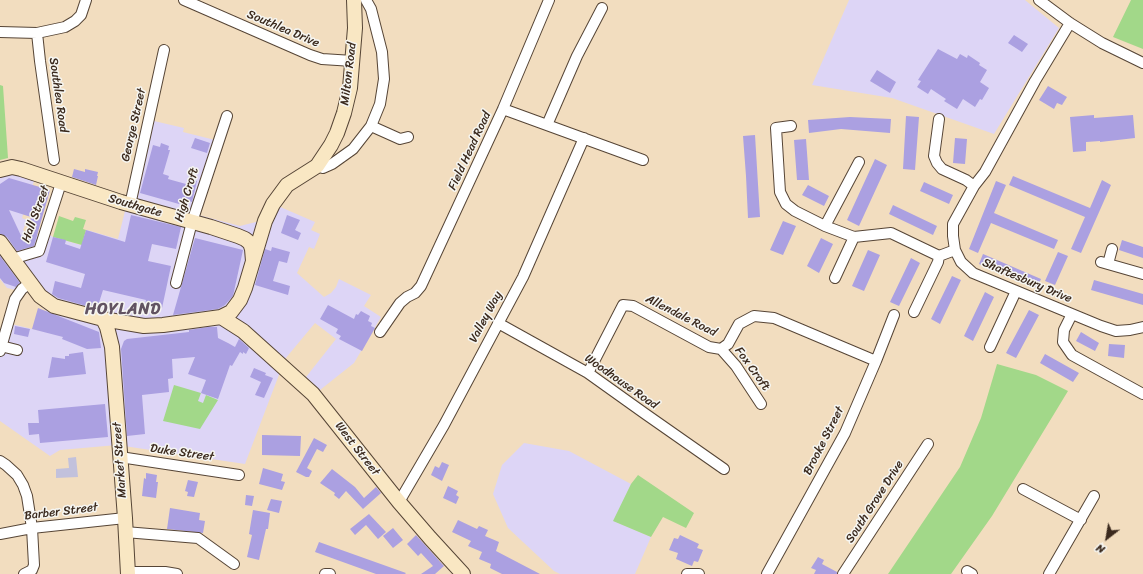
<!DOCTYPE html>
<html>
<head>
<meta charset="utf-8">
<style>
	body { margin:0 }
	#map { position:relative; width:1143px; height:574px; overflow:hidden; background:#f2ddbf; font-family:Sriracha,sans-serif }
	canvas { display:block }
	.north { position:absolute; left:1087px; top:518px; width:40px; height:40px; -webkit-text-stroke:3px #f6f6f2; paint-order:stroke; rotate:211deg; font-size:11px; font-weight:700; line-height:16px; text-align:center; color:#3b2a1e }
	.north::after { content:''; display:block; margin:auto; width:14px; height:18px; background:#3b2a1e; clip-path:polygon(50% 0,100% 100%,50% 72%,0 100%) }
</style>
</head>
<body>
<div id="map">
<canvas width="1143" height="574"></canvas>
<div class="north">N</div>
</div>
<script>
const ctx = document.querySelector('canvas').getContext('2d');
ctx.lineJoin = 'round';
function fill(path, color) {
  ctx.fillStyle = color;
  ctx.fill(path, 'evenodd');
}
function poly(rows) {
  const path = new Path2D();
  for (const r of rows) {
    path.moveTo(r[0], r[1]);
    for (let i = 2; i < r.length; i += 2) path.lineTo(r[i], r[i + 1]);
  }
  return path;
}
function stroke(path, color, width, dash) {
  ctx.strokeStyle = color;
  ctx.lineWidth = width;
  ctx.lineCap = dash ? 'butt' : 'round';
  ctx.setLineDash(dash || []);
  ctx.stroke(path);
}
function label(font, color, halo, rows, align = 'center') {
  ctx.font = font + ' Sriracha,sans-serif';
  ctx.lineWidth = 3;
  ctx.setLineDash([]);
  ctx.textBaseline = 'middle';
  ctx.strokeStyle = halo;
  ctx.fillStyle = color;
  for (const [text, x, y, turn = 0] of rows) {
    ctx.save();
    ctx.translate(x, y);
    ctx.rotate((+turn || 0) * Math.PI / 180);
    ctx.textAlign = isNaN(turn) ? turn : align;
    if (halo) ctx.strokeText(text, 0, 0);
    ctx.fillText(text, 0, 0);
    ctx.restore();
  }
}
const built = poly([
	[849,0,1025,0,1059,28,994,134,892,98,812,85],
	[154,121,184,128,183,132,215,140,191,213,240,226,272,218,278,206,315,222,311,230,320,234,314,249,309,247,297,273,324,297,331,293,336,287,339,279,371,295,364,306,381,317,354,363,320,390,306,377,336,339,315,323,285,359,245,464,117,445,60,450,50,456,0,421,0,351,7,323,41,331,46,311,29,293,7,288,0,279,0,170,36,175,22,218,27,220,23,230,29,237,35,236,45,232,53,237,81,245,87,230,118,239,126,207,135,209],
	[524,443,569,451,631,484,614,521,651,537,635,574,560,574,554,571,508,528,493,494,502,465]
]);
const industrial = poly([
	[76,457,78,477,56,478,56,469,69,468,68,458]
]);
const green = poly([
	[1131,0,1143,0,1143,49,1113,37],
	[0,85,3,86,8,158,0,160],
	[59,216,73,221,75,217,86,220,83,229,86,230,82,245,53,237],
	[997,364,1036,375,1068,391,992,516,951,574,888,574,960,467,981,418],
	[174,385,201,393,198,401,203,403,206,395,218,400,200,429,163,421],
	[638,475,694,513,686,528,663,517,651,537,613,521,631,484]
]);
const building = poly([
	[1014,35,1028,44,1022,52,1008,43],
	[938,49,957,59,960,54,967,58,968,55,980,63,979,65,987,70,980,82,989,88,982,100,980,99,975,107,963,99,957,109,944,101,946,99,931,89,928,94,917,87,921,81,918,80],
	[877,70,896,82,890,93,870,81],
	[1048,86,1067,97,1062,105,1057,103,1054,109,1039,100],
	[1094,115,1094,118,1133,115,1135,138,1100,142,1100,141,1086,142,1086,151,1073,152,1070,117],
	[906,116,919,117,915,170,903,169],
	[850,117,891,119,890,133,841,129,809,133,808,120],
	[755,135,760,217,748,218,746,176,743,136],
	[195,138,210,143,207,153,191,148],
	[955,138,967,139,965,164,953,163],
	[806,139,809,180,797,180,794,140],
	[161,143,169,146,168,150,170,150,163,174,169,176,168,179,186,184,188,179,197,181,192,202,181,199,179,204,140,193,153,145,160,147],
	[875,159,887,165,859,226,847,220],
	[74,169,85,172,85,169,98,172,97,176,98,176,96,185,72,177],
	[1013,176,1090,208,1102,180,1111,185,1081,253,1071,249,1085,217,1009,185],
	[9,178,50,190,34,246,17,251,7,237,0,234,0,184],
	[9,210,31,217,24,242],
	[996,181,1006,185,994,213,1058,240,1054,249,991,223,978,253,969,249],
	[924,182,953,195,949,204,920,191],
	[808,185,829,196,824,206,802,195],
	[893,205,937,226,933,235,889,214],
	[131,215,181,227,176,249,152,244,148,261,171,266,162,308,145,306,146,300,103,290,97,309,58,298,52,294,55,281,81,288,85,274,46,262,53,237,66,240,65,244,80,249,86,230,125,242],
	[287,215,300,220,295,230,301,233,298,240,281,233],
	[783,221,796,226,783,255,770,250],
	[195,238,243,250,233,296,225,305,218,309,173,315],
	[821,238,833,244,819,273,807,266],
	[1122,240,1143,247,1143,258,1119,250],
	[272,247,290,252,287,263,279,261,273,281,290,286,288,295,255,285,265,249,271,251],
	[868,250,880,255,864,291,852,286],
	[1058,252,1068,256,1055,285,1045,281],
	[983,254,1041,279,1037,288,979,264],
	[0,256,20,283,16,287,4,283,0,278],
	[911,258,920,263,899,306,890,302],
	[952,276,961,280,940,324,931,319],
	[1094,280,1143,294,1143,305,1091,290],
	[985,292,994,297,973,341,964,336],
	[328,305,354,319,356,314,358,315,361,311,370,316,368,321,372,323,371,326,375,328,362,351,339,339,341,336,336,333,338,329,320,319],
	[38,308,99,332,101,348,87,349,62,339,63,337,32,329],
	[1029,310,1039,315,1016,358,1006,353],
	[15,326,30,329,28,337,14,334],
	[208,327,217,327,218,338,228,343,235,347,239,339,249,348,246,354,243,352,243,354,240,352,232,366,230,365,218,399,201,393,206,380,188,374,195,357,172,359,173,378,168,379,169,392,142,395,145,434,127,436,121,349,124,341,127,339,189,332,189,330],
	[1081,332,1099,343,1095,351,1076,341],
	[1109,344,1125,345,1124,358,1108,356],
	[83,352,86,374,48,378,52,357,65,359,65,356,69,356,69,354],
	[1045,354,1079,373,1073,382,1040,363],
	[254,368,266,373,265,375,273,378,264,398,255,395,261,382,250,377],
	[105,404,108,437,40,443,39,434,29,435,28,423,39,423,38,410],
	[262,435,301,436,300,456,262,455],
	[314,438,327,445,323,452,317,449,307,468,312,471,309,477,306,477,296,472],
	[442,462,449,465,442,481,431,475,435,466,439,468],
	[263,468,283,474,281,481,285,482,282,490,259,484],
	[332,469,355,487,364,498,376,487,381,493,363,509,346,491,339,499,334,495,335,493,320,483],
	[146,473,157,475,156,482,158,482,156,498,142,496,144,478,146,479],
	[188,480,198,482,194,497,187,496,188,492,185,491],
	[448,486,458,491,456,495,459,497,456,504,443,498],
	[246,495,254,496,252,506,245,505],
	[271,499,282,501,279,513,267,510],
	[170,508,200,513,199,520,205,521,203,533,167,529],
	[253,510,270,513,268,529,266,529,259,560,247,557,252,535,249,534],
	[369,514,386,532,378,539,366,525,355,535,350,529],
	[458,520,477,529,479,526,488,530,485,536,499,542,496,551,540,574,502,574,490,568,491,564,479,559,482,552,468,546,471,541,452,532],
	[393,528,403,540,393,548,383,536],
	[416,535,444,566,435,574,421,574,433,566,421,553,418,556,407,544],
	[680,535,699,544,697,548,703,550,698,562,694,561,692,566,676,559,678,553,669,550,674,538,678,539],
	[319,542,406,573,405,574,376,574,315,552],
	[818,557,824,560,822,564,837,572,837,574,814,574,816,570,811,568]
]);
const street = poly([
	[184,0,310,55,322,59,353,61],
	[1039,0,1070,23,1102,43,1143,63],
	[1070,23,1035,81,985,172,974,186,953,224,953,236,955,250,961,262,973,273,1101,326,1116,331,1130,330,1143,327],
	[0,32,37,33,65,27,75,21,81,15,86,0],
	[37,33,40,61,54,160],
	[503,109,643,160],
	[939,119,934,156,937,163,942,169,966,180,974,186],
	[547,125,577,56,602,8],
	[371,126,400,139,408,137],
	[791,126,776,128,780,192,786,204,795,211,825,226,854,237,891,233,939,256,955,250],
	[317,166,323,168,332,164,353,149,371,126,380,104,384,79,382,52,371,9,366,0],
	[130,205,164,50],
	[825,226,859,162],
	[12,259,39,251,61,183],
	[1101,262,1143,274],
	[1108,264,1112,249],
	[835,278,854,237],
	[176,283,192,222,227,116],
	[914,312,938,262,939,256],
	[1072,314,1064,330,1063,342,1072,355,1143,394],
	[498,323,588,373,644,413,724,469],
	[380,332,400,303,407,297,415,293,421,286,503,109,549,0],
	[1,346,17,350],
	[990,347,1016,291],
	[721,349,736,366,761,404],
	[0,351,15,299,22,289,30,283],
	[588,373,623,305,633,306,709,347,721,349,728,344,739,324,754,316,774,318,876,361],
	[120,457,239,475],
	[0,461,6,465,17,475,23,485,27,496,32,528,34,565,32,570,24,574],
	[1023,489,1081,520],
	[399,502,444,425,523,277,584,138],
	[125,532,198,538,234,564],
	[0,534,32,528,125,518],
	[967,571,972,574],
	[127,572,165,572,177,574],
	[325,574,330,574],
	[687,574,699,574],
	[767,574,845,433,876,361,894,315],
	[843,574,928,444],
	[1049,574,1094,496]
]);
const secondary = poly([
	[0,170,12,167,21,169,121,202,211,227,238,236,245,239,250,243,252,249,253,261],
	[0,242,40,296,54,306,103,319,144,326,163,325,221,317,231,312,240,300,245,288,265,221,273,204,287,185,317,166,331,145,337,133,344,113,350,88,355,28,354,0],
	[221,317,243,331,313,394,399,502,430,538,463,574],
	[103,319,107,327,112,347,125,518,128,574]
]);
const streetNames = [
	["Southlea Drive",283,29,23],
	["Milton Road",349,74,-83],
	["Southlea Road",58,95,82],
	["George Street",134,125,-77],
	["Field Head Road",470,151,-65],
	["High Croft",187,195,-73],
	["Southgate",135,206,16],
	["Hall Street",36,214,-70],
	["Shaftesbury Drive",1027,281,23],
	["Allendale Road",681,316,27],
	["Valley Way",486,317,-62],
	["Fox Croft",752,369,54],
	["Woodhouse Road",621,382,35],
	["Brooke Street",824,441,-63],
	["West Street",357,449,52],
	["Duke Street",182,453,8],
	["Market Street",120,460,-94],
	["South Grove Drive",875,502,-57],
	["Barber Street",61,512,-7]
];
const districtNames = [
	["HOYLAND",123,310]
];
fill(built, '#ddd5f6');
fill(industrial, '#c2c1dc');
fill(green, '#a2d889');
fill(building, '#aba0e1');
stroke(street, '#564536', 12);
stroke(secondary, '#564536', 16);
stroke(street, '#fff', 10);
stroke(secondary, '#f9e7c3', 14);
label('12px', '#3b2a1e', '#f6f6f2', streetNames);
ctx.letterSpacing = '1px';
label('bold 16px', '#625362', '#f6f6f2', districtNames);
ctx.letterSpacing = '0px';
</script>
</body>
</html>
